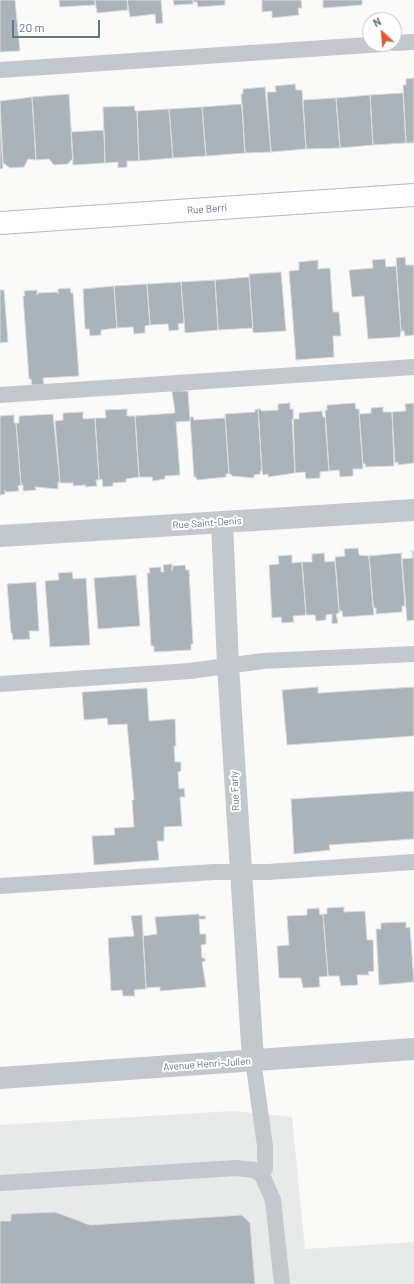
<!DOCTYPE html>
<html>
<head>
<meta charset="utf-8">
<style>
	body { margin:0 }
	#map { position:relative; width:414px; height:1284px; overflow:hidden; background:#fafaf8; font-family:Barlow,sans-serif }
	canvas { display:block }
	.north { position:absolute; left:362px; top:12px; width:40px; height:40px; box-sizing:border-box; background:#fff; border:1px solid #c1c8cd; border-radius:50%; rotate:334deg; font-size:11px; font-weight:700; line-height:16px; text-align:center; color:#657683 }
	.north::after { content:''; display:block; margin:auto; width:14px; height:18px; background:#e4572e; clip-path:polygon(50% 0,100% 100%,50% 72%,0 100%) }
	.scale { position:absolute; left:12px; top:20px; width:88px; height:18px; box-sizing:border-box; border:2px solid #657683; border-top:0; padding-left:5px; font-size:12px; line-height:14px; white-space:nowrap; color:#657683; -webkit-text-stroke:3px #fff; paint-order:stroke }
</style>
</head>
<body>
<div id="map">
<canvas width="414" height="1284"></canvas>
<div class="north">N</div>
<div class="scale">20 m</div>
</div>
<script>
const ctx = document.querySelector('canvas').getContext('2d');
ctx.lineJoin = 'round';
function fill(path, color) {
  ctx.fillStyle = color;
  ctx.fill(path, 'evenodd');
}
function poly(rows) {
  const path = new Path2D();
  for (const r of rows) {
    path.moveTo(r[0], r[1]);
    for (let i = 2; i < r.length; i += 2) path.lineTo(r[i], r[i + 1]);
  }
  return path;
}
function stroke(path, color, width, dash) {
  ctx.strokeStyle = color;
  ctx.lineWidth = width;
  ctx.lineCap = dash ? 'butt' : 'round';
  ctx.setLineDash(dash || []);
  ctx.stroke(path);
}
function label(font, color, halo, rows, align = 'center') {
  ctx.font = font + ' Barlow,sans-serif';
  ctx.lineWidth = 4;
  ctx.setLineDash([]);
  ctx.textBaseline = 'middle';
  ctx.strokeStyle = halo;
  ctx.fillStyle = color;
  for (const [text, x, y, turn = 0] of rows) {
    ctx.save();
    ctx.translate(x, y);
    ctx.rotate((+turn || 0) * Math.PI / 180);
    ctx.textAlign = isNaN(turn) ? turn : align;
    if (halo) ctx.strokeText(text, 0, 0);
    ctx.fillText(text, 0, 0);
    ctx.restore();
  }
}
const built = poly([
	[233,1111,292,1117,305,1249,414,1242,414,1284,0,1284,0,1125]
]);
const building = poly([
	[0,0,15,0,20,51,0,52,0,0],
	[59,0,95,0,95,5,60,7,59,0],
	[95,0,127,0,128,10,97,13,95,0],
	[127,0,161,0,163,23,156,24,155,14,130,17,127,0],
	[173,0,193,0,193,4,174,5,173,0],
	[193,0,225,0,225,5,198,7,197,2,193,2,193,0],
	[262,0,301,0,302,8,298,8,299,15,272,18,272,11,262,12,262,0],
	[323,0,362,0,362,5,323,8,323,0],
	[414,78,414,143,406,143,403,85,406,85,406,79,414,78],
	[295,84,296,90,302,90,306,149,271,152,267,92,276,92,275,86,295,84],
	[265,87,271,152,245,153,241,94,243,94,243,89,265,87],
	[403,93,406,143,373,145,370,95,403,93],
	[69,94,73,160,71,160,68,164,54,165,49,159,36,160,32,97,69,94],
	[370,95,373,145,340,148,336,98,370,95],
	[32,97,36,160,28,159,24,167,10,168,3,163,0,101,32,97],
	[336,98,340,148,306,149,303,100,336,98],
	[242,104,245,153,206,156,202,107,242,104],
	[134,106,135,111,137,111,139,161,127,161,127,167,118,168,118,162,105,163,103,107,134,106],
	[202,107,206,156,173,158,169,109,202,107],
	[169,109,173,158,139,161,137,111,169,109],
	[0,119,3,168,0,169,0,119],
	[104,130,105,163,73,165,71,132,104,130],
	[405,257,406,265,414,265,414,335,405,336,404,331,401,331,396,258,405,257],
	[385,259,386,267,396,266,401,331,400,337,368,339,364,296,352,297,349,270,373,268,372,260,385,259],
	[318,260,318,269,330,268,333,312,339,312,341,336,333,336,334,357,296,360,289,271,299,270,299,262,318,260],
	[281,272,286,331,253,333,249,274,281,272],
	[249,277,253,328,218,330,215,280,249,277],
	[215,280,218,330,185,333,181,282,215,280],
	[181,282,184,323,178,324,179,330,169,331,168,324,150,325,147,284,181,282],
	[147,284,150,325,145,326,145,333,134,334,133,327,117,328,114,286,147,284],
	[114,286,117,328,101,330,101,335,90,336,89,329,85,329,83,289,114,286],
	[70,288,71,293,73,293,79,376,43,378,44,385,32,385,31,379,29,379,23,296,25,296,24,291,37,290,37,295,38,293,57,292,58,294,58,289,70,288],
	[0,290,4,290,8,342,0,343,0,290],
	[172,391,188,391,190,421,176,422,180,475,165,476,165,479,153,481,152,477,139,477,135,416,175,413,172,391],
	[290,403,290,409,293,409,295,473,268,477,268,474,263,475,262,471,258,409,261,409,261,411,278,410,278,404,290,403],
	[355,403,356,409,359,409,363,469,353,469,353,476,340,477,339,470,329,471,325,410,327,410,327,405,355,403],
	[414,403,414,463,398,465,398,462,395,463,392,412,406,411,405,404,414,403],
	[383,407,383,412,392,412,394,466,365,467,366,464,363,464,359,414,371,413,371,408,383,407],
	[127,409,127,416,135,416,139,477,126,479,126,482,113,483,113,486,103,487,102,479,99,480,95,418,106,418,105,410,127,409],
	[258,409,262,471,260,471,260,474,254,475,254,478,232,476,231,474,229,474,225,414,255,412,255,410,258,409],
	[322,411,323,417,325,417,329,471,320,472,320,478,306,479,305,472,295,473,292,419,299,419,299,413,322,411],
	[83,412,83,419,95,418,99,480,96,480,97,486,85,487,86,485,73,486,73,483,60,483,55,421,63,420,63,413,83,412],
	[53,414,60,483,58,482,58,489,35,487,36,490,23,491,23,485,21,485,16,423,19,423,19,416,53,414],
	[14,415,14,423,16,423,21,485,18,486,19,491,5,492,5,490,5,494,0,495,0,416,14,415],
	[190,417,193,417,194,420,225,418,229,474,226,474,226,477,197,480,196,477,194,477,190,417],
	[358,548,359,555,369,556,374,615,343,617,342,611,339,611,335,557,345,556,344,549,358,548],
	[412,551,414,551,414,620,407,621,402,559,413,558,412,551],
	[324,553,325,562,335,561,339,611,339,613,336,614,338,623,332,624,332,614,326,615,326,620,316,621,315,615,306,615,302,562,312,562,312,554,324,553],
	[401,553,405,606,402,606,402,612,376,614,376,608,373,608,369,556,401,553],
	[292,555,292,563,302,562,306,615,293,616,294,622,282,623,281,617,272,618,269,565,279,564,278,556,292,555],
	[172,564,172,571,173,566,185,565,186,570,189,570,193,644,191,644,191,650,154,652,154,646,151,646,147,573,150,573,149,568,161,567,161,572,164,572,163,565,172,564],
	[72,572,73,579,86,578,90,645,50,647,45,581,59,580,58,573,72,572],
	[136,575,140,626,98,629,94,578,136,575],
	[36,582,39,631,29,631,30,639,13,640,12,633,11,633,7,584,36,582],
	[318,687,318,693,414,687,414,736,287,745,282,690,318,687],
	[147,688,149,721,175,719,176,746,174,746,175,762,181,762,181,771,178,772,179,789,184,788,185,797,180,797,182,826,164,827,164,841,157,841,159,860,94,865,92,836,115,835,114,828,134,827,132,800,134,800,127,724,108,725,107,718,84,720,82,692,147,688],
	[414,791,414,839,329,845,330,850,294,854,291,799,414,791],
	[344,907,344,912,365,911,367,940,373,940,374,971,368,972,369,975,357,975,358,985,341,986,339,976,328,976,323,914,327,914,327,908,344,907],
	[319,908,320,915,323,914,328,976,319,977,320,987,303,988,301,978,279,978,277,946,289,945,287,916,307,915,307,909,319,908],
	[199,914,199,916,205,916,206,919,199,919,200,934,206,934,206,944,201,945,202,958,205,958,205,961,202,962,206,987,160,991,160,987,146,988,143,936,157,934,155,917,199,914],
	[142,915,146,989,134,990,135,996,123,996,122,990,111,991,108,938,134,936,131,916,142,915],
	[406,922,406,928,410,927,414,982,379,985,376,929,381,929,381,923,406,922],
	[55,1212,90,1225,242,1215,250,1223,255,1284,0,1284,0,1221,11,1221,11,1214,55,1212]
]);
const lane = poly([
	[394,43,414,42],
	[0,70,383,44],
	[0,395,414,367],
	[0,684,190,671,263,661,414,654],
	[0,886,214,872,268,872,414,862],
	[253,1060,265,1146,265,1168,262,1175],
	[0,1183,236,1168,254,1170,262,1175,273,1200,282,1284]
]);
const street = poly([
	[222,522,228,665,253,1060],
	[0,536,414,510],
	[0,1078,414,1049]
]);
const secondary = poly([
	[0,223,414,195]
]);
const streetNames = [
	["Rue Berri",207,209,-4],
	["Rue Saint-Denis",207,523,-4],
	["Rue Farly",235,791,-93],
	["Avenue Henri-Julien",207,1064,-4]
];
fill(built, '#e8e9e9');
fill(building, '#aab3b9');
stroke(building, '#dcdcda', 1);
stroke(secondary, '#b3babf', 24);
stroke(lane, '#c3c8cc', 16);
stroke(street, '#c3c8cc', 22);
stroke(secondary, '#fff', 22);
label('10px', '#657683', '#fff', streetNames);
</script>
</body>
</html>
